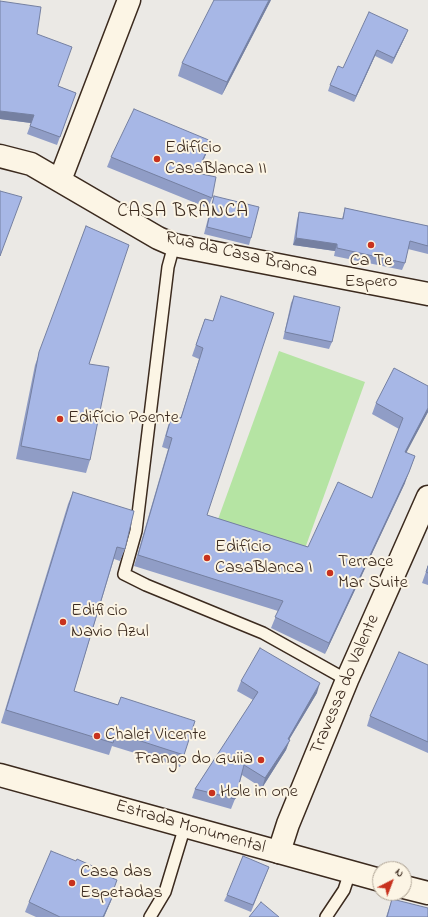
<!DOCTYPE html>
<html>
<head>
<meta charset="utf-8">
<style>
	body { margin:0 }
	#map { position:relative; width:428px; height:917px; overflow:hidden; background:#ebe9e5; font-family:"Indie Flower",sans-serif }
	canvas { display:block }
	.north { position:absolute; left:372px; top:861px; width:40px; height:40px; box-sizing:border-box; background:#fcf5e5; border:1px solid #afa495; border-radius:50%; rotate:42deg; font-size:11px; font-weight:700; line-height:16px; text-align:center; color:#3b2a1e }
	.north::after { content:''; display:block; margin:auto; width:14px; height:18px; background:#c8321e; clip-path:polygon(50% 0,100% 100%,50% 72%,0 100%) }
</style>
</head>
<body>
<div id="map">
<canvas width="428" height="917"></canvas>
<div class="north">N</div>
</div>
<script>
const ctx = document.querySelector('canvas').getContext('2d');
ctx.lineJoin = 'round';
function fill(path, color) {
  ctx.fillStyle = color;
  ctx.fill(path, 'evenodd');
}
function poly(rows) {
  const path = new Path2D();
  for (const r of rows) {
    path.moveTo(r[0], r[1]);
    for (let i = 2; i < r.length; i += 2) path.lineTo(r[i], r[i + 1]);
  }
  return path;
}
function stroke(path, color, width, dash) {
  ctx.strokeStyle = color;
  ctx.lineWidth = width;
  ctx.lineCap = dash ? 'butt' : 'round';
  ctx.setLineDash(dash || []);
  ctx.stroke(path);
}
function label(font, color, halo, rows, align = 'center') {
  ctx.font = font + ' "Indie Flower",sans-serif';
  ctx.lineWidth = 4;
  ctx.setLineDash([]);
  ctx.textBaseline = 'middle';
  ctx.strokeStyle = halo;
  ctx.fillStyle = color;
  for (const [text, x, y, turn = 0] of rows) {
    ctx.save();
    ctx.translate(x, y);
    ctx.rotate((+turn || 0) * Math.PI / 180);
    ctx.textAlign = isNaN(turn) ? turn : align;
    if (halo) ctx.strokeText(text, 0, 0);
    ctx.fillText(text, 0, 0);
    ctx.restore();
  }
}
const green = poly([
	[279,351,365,382,303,554,217,522]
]);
const lane = poly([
	[174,245,168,267,136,531,124,574,146,585,263,633,347,680],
	[150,917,165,892,185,826],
	[326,917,344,890,350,872]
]);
const street = poly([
	[0,156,31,164,158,238,174,245,428,294],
	[60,180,129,0],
	[279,852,288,824,347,680,428,497]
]);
const secondary = poly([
	[0,775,380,880],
	[404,887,428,893]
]);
const wall = poly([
	[271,0,222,95,178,76,182,63],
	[0,1,37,34,58,86,76,93,57,145,27,134,31,123,0,119],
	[406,35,392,64,375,56,354,102,328,91,330,85,343,68],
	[207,152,197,173,212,198,208,208,107,167,111,157],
	[214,196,251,238,249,245,204,234,212,203],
	[345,208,428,226,428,254,408,249,405,263,402,270,334,256,335,251,293,245,297,220,299,212,342,219],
	[86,226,89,364,90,460,86,473,16,459,35,365],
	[221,296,207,515,308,547,372,498,399,429,372,414,376,403,428,386,428,412,406,452,405,483,325,654,271,628,278,611,134,566,168,449,162,447,168,426,172,415,181,417,199,359,192,356,201,330,205,319,213,321],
	[294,296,332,342,329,349,283,339,291,303],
	[73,492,125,549,120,561,114,559,74,691,118,705,121,697,184,755,180,767,112,746,109,755,1,723,68,504],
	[428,566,428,585,422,583],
	[428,665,428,753,367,726,370,716],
	[241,681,317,693,289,740,286,750,262,788,242,775,235,799,231,809,192,798,195,789,253,700,237,691],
	[269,867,251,912,224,901,227,895],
	[112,875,111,877,113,891,111,901,104,917,36,917,25,912,29,902],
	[392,899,428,917,386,917]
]);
const shadedWall = poly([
	[269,0,271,0,222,95,227,82],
	[408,30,406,35,392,64,394,58],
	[377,50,375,56,354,102,356,96],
	[0,111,34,115,31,123,0,119],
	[211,141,207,152,193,184,197,173],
	[296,238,337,244,335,251,293,245],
	[428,408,428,412,401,463,405,452],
	[415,456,405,483,325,654,329,643],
	[320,683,317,693,284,748,288,739],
	[290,740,286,750,262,788,265,778],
	[115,891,111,901,104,917,103,917]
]);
const building = poly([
	[214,0,269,0,227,82,182,63,214,0],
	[0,1,41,7,37,34,72,47,58,86,76,93,60,137,30,126,34,115,0,111,0,1],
	[369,12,408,30,394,58,377,50,356,96,330,85,338,66,343,68,369,12],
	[134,109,211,141,197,173,216,177,212,198,111,157,134,109],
	[0,191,22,197,0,256,0,191],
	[214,196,259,207,251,238,207,227,214,196],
	[345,208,428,226,428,246,410,241,405,263,337,248,337,244,296,238,299,212,343,219,345,208],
	[86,226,129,245,89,364,109,367,90,460,21,446,39,352,86,226],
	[221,296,274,313,207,515,308,547,338,482,372,498,403,418,376,403,394,368,428,386,428,408,405,452,415,456,409,472,329,643,275,617,283,601,138,555,172,438,166,436,172,415,181,418,203,348,196,345,205,319,213,321,221,296],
	[294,296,340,307,332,342,285,332,294,296],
	[73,492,134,511,125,549,117,547,74,691,118,705,121,697,195,721,184,755,116,733,113,743,6,710,73,492],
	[428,566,428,573,426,572,428,566],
	[260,648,320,683,288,739,290,740,265,778,244,765,235,799,195,789,258,692,241,681,260,648],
	[399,652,428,665,428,742,370,716,399,652],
	[51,851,76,861,77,859,112,875,110,877,117,880,113,891,115,891,103,917,60,917,29,902,51,851],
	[243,856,269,867,253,905,227,895,243,856],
	[392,899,428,908,428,917,387,917,392,899],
	[261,902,279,917,249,917,261,902]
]);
const markers = [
	[157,159,4,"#c8321e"],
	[371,245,4,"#c8321e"],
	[60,419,4,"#c8321e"],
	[207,558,4,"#c8321e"],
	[330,573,4,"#c8321e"],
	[63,622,4,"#c8321e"],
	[97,736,4,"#c8321e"],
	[261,760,4,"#c8321e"],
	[212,793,4,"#c8321e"],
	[72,883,4,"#c8321e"]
];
const poiNames = [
	["Edifício",165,149],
	["CasaBlanca II",165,170],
	["Ca Te",371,262,"center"],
	["Espero",371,283,"center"],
	["Edifício Poente",68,419],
	["Edifício",215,548],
	["CasaBlanca I",215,569],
	["Terrace",338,563],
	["Mar Suite",338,584],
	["Edificio",71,612],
	["Navio Azul",71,633],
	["Chalet Vicente",105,736],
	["Frango do Guiia",253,760,"right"],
	["Hole in one",220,793],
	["Casa das",80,873],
	["Espetadas",80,894]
];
const streetNames = [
	["Rua da Casa Branca",241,256,13],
	["Travessa do Valente",346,685,-67],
	["Estrada Monumental",190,828,16]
];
const neighbourhoodNames = [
	["CASA BRANCA",183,213]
];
fill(green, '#b5e4a3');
stroke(lane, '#3b2a1e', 14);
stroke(street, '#3b2a1e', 25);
stroke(secondary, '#3b2a1e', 25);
stroke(lane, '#fcf5e5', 11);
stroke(street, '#fcf5e5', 22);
stroke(secondary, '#fcf5e5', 22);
fill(wall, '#909dc6');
fill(shadedWall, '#7580a1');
fill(building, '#a7b7e6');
stroke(building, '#7580a1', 1);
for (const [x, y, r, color] of markers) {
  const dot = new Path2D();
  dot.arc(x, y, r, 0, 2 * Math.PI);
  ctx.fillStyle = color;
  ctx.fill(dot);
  stroke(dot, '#fcf5e5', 1.5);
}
label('18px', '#3b2a1e', '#fcf5e5', poiNames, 'left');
label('18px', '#3b2a1e', '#fcf5e5', streetNames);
ctx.letterSpacing = '1px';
label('19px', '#3b2a1e', '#fcf5e5', neighbourhoodNames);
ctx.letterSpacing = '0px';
</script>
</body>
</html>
